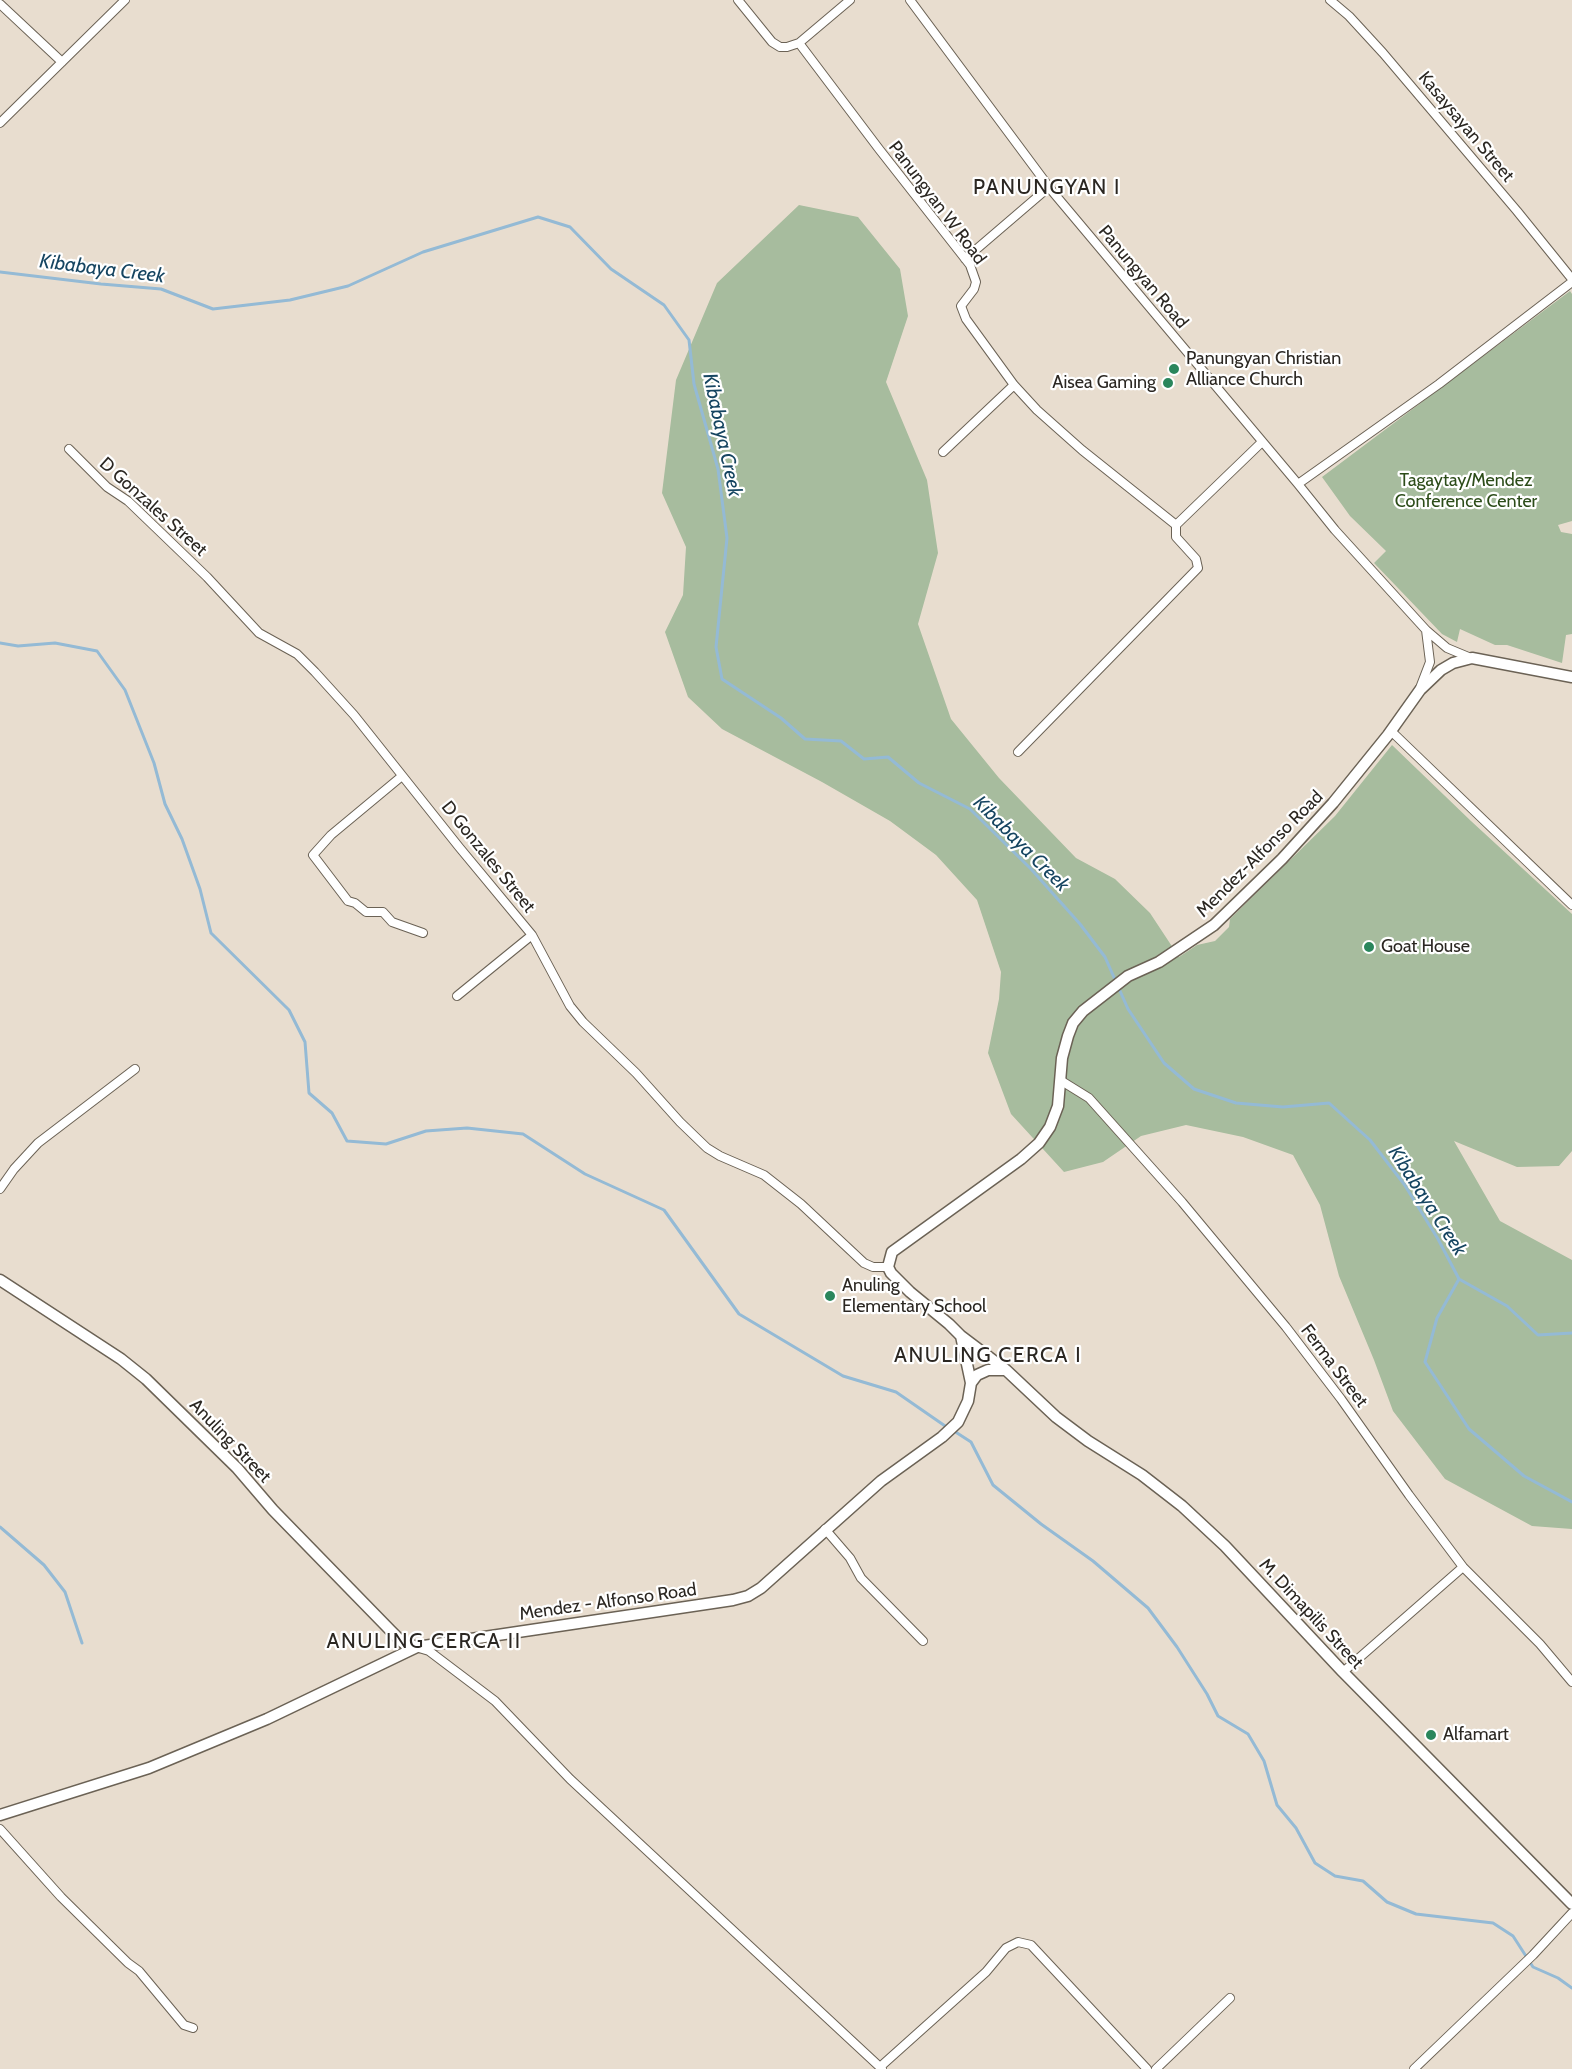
<!DOCTYPE html>
<html>
<head>
<meta charset="utf-8">
<style>
	body { margin:0 }
	canvas { display:block; background:#e8ddcf }
</style>
</head>
<body>
<canvas width="1572" height="2069"></canvas>
<script>
const ctx = document.querySelector('canvas').getContext('2d');
ctx.lineJoin = 'round';
function fill(path, color) {
  ctx.fillStyle = color;
  ctx.fill(path, 'evenodd');
}
function poly(rows) {
  const path = new Path2D();
  for (const r of rows) {
    path.moveTo(r[0], r[1]);
    for (let i = 2; i < r.length; i += 2) path.lineTo(r[i], r[i + 1]);
  }
  return path;
}
function stroke(path, color, width, dash) {
  ctx.strokeStyle = color;
  ctx.lineWidth = width;
  ctx.lineCap = dash ? 'butt' : 'round';
  ctx.setLineDash(dash || []);
  ctx.stroke(path);
}
function label(font, color, halo, rows, align = 'center') {
  ctx.font = font + ' Cabin,sans-serif';
  ctx.lineWidth = 4.5;
  ctx.setLineDash([]);
  ctx.textBaseline = 'middle';
  ctx.strokeStyle = halo;
  ctx.fillStyle = color;
  for (const [text, x, y, turn = 0] of rows) {
    ctx.save();
    ctx.translate(x, y);
    ctx.rotate((+turn || 0) * Math.PI / 180);
    ctx.textAlign = isNaN(turn) ? turn : align;
    if (halo) ctx.strokeText(text, 0, 0);
    ctx.fillText(text, 0, 0);
    ctx.restore();
  }
}
const green = poly([
	[799,205,858,217,900,269,908,316,886,382,927,480,938,553,918,624,951,719,999,778,1076,858,1115,879,1150,913,1179,957,1197,945,1215,941,1229,927,1230,919,1335,816,1392,745,1471,821,1572,914,1572,1151,1559,1166,1517,1167,1454,1141,1500,1221,1572,1260,1572,1529,1532,1526,1445,1479,1393,1411,1374,1360,1339,1276,1320,1205,1293,1155,1243,1137,1186,1125,1141,1136,1103,1162,1064,1172,1011,1114,988,1053,999,999,1001,972,977,900,936,855,890,821,822,782,722,729,688,697,665,632,683,595,686,547,662,493,676,380,717,283],
	[1570,291,1572,294,1572,521,1558,525,1561,532,1572,534,1572,634,1566,635,1562,663,1507,645,1495,645,1460,629,1457,642,1442,634,1374,563,1386,551,1350,516,1322,477]
]);
const stream = poly([
	[0,272,101,284,161,289,213,309,290,300,348,286,423,252,538,217,570,227,611,269,664,305,689,340,694,384,718,469,727,538,716,647,722,679,781,718,805,739,841,741,864,759,888,757,919,783,970,809,1031,869,1080,924,1105,957,1128,1009,1164,1063,1194,1089,1236,1103,1283,1107,1329,1103,1370,1140,1404,1184,1438,1239,1459,1279,1507,1306,1538,1335,1572,1333],
	[0,643,18,646,55,643,97,651,125,690,154,763,165,804,182,839,200,889,211,933,289,1010,305,1042,309,1093,332,1113,347,1141,386,1144,426,1131,467,1128,523,1134,585,1174,664,1210,739,1314,843,1376,896,1392,948,1428],
	[1459,1279,1437,1318,1425,1362,1469,1429,1524,1476,1572,1502],
	[954,1431,971,1442,993,1485,1041,1524,1093,1561,1148,1608,1177,1647,1207,1694,1218,1716,1248,1734,1264,1761,1277,1805,1296,1828,1315,1863,1335,1876,1363,1881,1387,1902,1416,1914,1493,1923,1513,1936,1533,1967,1558,1978,1572,1988],
	[0,1527,44,1565,65,1592,82,1643]
]);
const street = poly([
	[738,0,772,42,780,47,787,47,799,43,850,0],
	[910,0,1052,191,1298,484,1335,530,1426,630,1447,648,1471,658],
	[1330,0,1349,16,1383,53,1517,211,1572,279],
	[0,4,62,62],
	[799,43,879,149,970,265,976,282,974,289,961,306,966,319,1014,385,1037,410,1082,450,1176,525,1262,442],
	[0,123,125,0],
	[965,259,1049,187],
	[69,449,107,487,128,501,207,577,259,633,297,654,315,672,354,715,459,847,532,935,570,1006,583,1022,636,1073,680,1122,707,1148,720,1156,764,1175,801,1204,864,1263,873,1267,888,1267],
	[943,452,1014,385],
	[1298,484,1439,384,1572,282],
	[1420,688,1430,662,1426,630],
	[1391,731,1572,905],
	[1018,752,1198,568,1196,559,1176,537,1176,525],
	[402,776,331,835,313,855,348,901,355,903,366,912,383,912,392,922,423,933],
	[457,996,532,935],
	[1060,1080,1089,1098,1182,1202,1286,1327,1341,1399,1409,1495,1463,1567,1540,1644,1572,1682],
	[0,1189,14,1169,38,1143,135,1069],
	[825,1529,850,1558,861,1578,923,1641],
	[419,1648,429,1651,495,1701,570,1779,882,2069],
	[1343,1672,1463,1567],
	[0,1829,61,1897,128,1963,139,1971,184,2025,193,2028],
	[880,2067,986,1972,1006,1948,1018,1942,1031,1945,1147,2069],
	[1156,2069,1230,1998],
	[1414,2069,1533,1955,1572,1913]
]);
const secondary = poly([
	[1572,677,1472,658,1453,663,1441,670,1420,690,1388,735,1333,803,1282,859,1214,925,1159,962,1128,976,1083,1011,1073,1023,1068,1036,1062,1058,1058,1106,1050,1127,1039,1143,1021,1159,892,1252,888,1267,891,1273,910,1292,949,1324,961,1336,1006,1370,1056,1417,1088,1441,1142,1475,1182,1506,1225,1546,1343,1672,1572,1904],
	[0,1280,121,1359,146,1379,237,1468,273,1510,390,1630,402,1642,417,1647],
	[971,1383,977,1375,988,1370,1005,1370],
	[0,1815,149,1768,267,1719,417,1647,733,1600,748,1596,761,1588,881,1481,942,1437,958,1422,968,1401,971,1383,961,1336]
]);
const markers = [
	[1174,369,6,"#2a865c"],
	[1168,383,6,"#2a865c"],
	[1369,947,6,"#2a865c"],
	[830,1296,6,"#2a865c"],
	[1431,1735,6,"#2a865c"]
];
const streetNames = [
	["Kasaysayan Street",1466,127,50],
	["Panungyan W Road",937,203,53],
	["Panungyan Road",1143,277,50],
	["D Gonzales Street",153,507,42],
	["Mendez-Alfonso Road",1260,854,-45],
	["D Gonzales Street",488,857,51],
	["Ferma Street",1334,1366,53],
	["Anuling Street",230,1441,46],
	["Mendez - Alfonso Road",608,1602,-8],
	["M. Dimapilis Street",1311,1614,47]
];
const poiNames = [
	["Panungyan Christian",1186,359],
	["Alliance Church",1186,380],
	["Aisea Gaming",1156,383,"right"],
	["Goat House",1381,947],
	["Anuling",842,1286],
	["Elementary School",842,1307],
	["Alfamart",1443,1735]
];
const parkNames = [
	["Tagaytay/Mendez",1466,481],
	["Conference Center",1466,502]
];
const waterNames = [
	["Kibabaya Creek",102,269,7],
	["Kibabaya Creek",722,435,78],
	["Kibabaya Creek",1021,844,45],
	["Kibabaya Creek",1427,1201,57]
];
const quarterNames = [
	["PANUNGYAN I",1047,188],
	["ANULING CERCA I",988,1356],
	["ANULING CERCA II",424,1642]
];
fill(green, '#a7bc9e');
stroke(stream, '#94bad5', 3);
stroke(street, '#6b6255', 10);
stroke(secondary, '#6b6255', 13);
stroke(street, '#fff', 8);
stroke(secondary, '#fff', 10);
for (const [x, y, r, color] of markers) {
  const dot = new Path2D();
  dot.arc(x, y, r, 0, 2 * Math.PI);
  ctx.fillStyle = color;
  ctx.fill(dot);
  stroke(dot, '#fff', 2);
}
label('18px', '#2b2722', '#fff', streetNames);
label('18px', '#2b2722', '#fff', poiNames, 'left');
label('18px', '#2c4c19', '#fff', parkNames);
label('italic 20px', '#164561', '#fff', waterNames);
ctx.letterSpacing = '1.5px';
label('21px', '#2b2722', '#fff', quarterNames);
ctx.letterSpacing = '0px';
</script>
</body>
</html>
